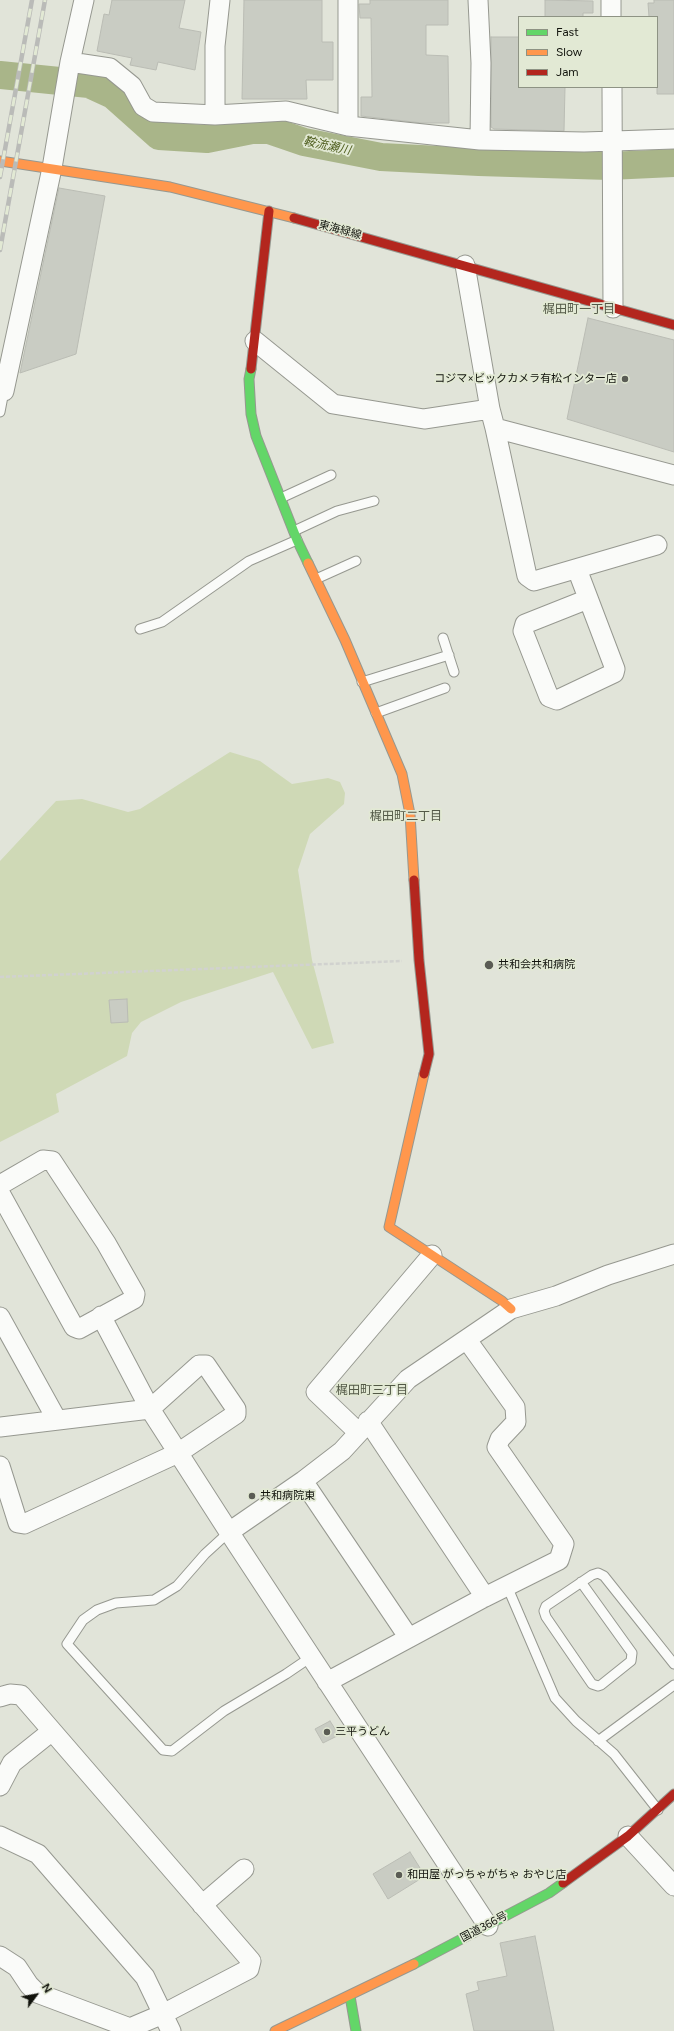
<!DOCTYPE html>
<html>
<head>
<meta charset="utf-8">
<style>
	body { margin:0 }
	#map { position:relative; width:674px; height:2031px; overflow:hidden; background:#e1e4d9; font-family:Figtree,sans-serif }
	canvas { display:block }
	.legend { position:absolute; left:518px; top:16px; width:140px; height:72px; box-sizing:border-box; background:#e2e9d4; border:1px solid #8e9384; margin:0; padding:5px 7px; list-style:none; font-size:12px; color:#11130c }
	.legend li { display:flex; align-items:center; gap:8px; height:20px }
	.legend b { width:20px; border:1px solid #8e9384 }
	.north { position:absolute; left:16px; top:1975px; width:40px; height:40px; -webkit-text-stroke:3px #e2e9d4; paint-order:stroke; rotate:58deg; font-size:11px; font-weight:700; line-height:16px; text-align:center; color:#11130c }
	.north::after { content:''; display:block; margin:auto; width:14px; height:18px; background:#11130c; clip-path:polygon(50% 0,100% 100%,50% 72%,0 100%) }
</style>
</head>
<body>
<div id="map">
<canvas width="674" height="2031"></canvas>
<ul class="legend">
<li><b style="height:5px;background:#63d668"></b>Fast</li>
<li><b style="height:5px;background:#ff974d"></b>Slow</li>
<li><b style="height:5px;background:#b3261e"></b>Jam</li>
</ul>
<div class="north">N</div>
</div>
<script>
const ctx = document.querySelector('canvas').getContext('2d');
ctx.lineJoin = 'round';
function fill(path, color) {
  ctx.fillStyle = color;
  ctx.fill(path, 'evenodd');
}
function poly(rows) {
  const path = new Path2D();
  for (const r of rows) {
    path.moveTo(r[0], r[1]);
    for (let i = 2; i < r.length; i += 2) path.lineTo(r[i], r[i + 1]);
  }
  return path;
}
function stroke(path, color, width, dash) {
  ctx.strokeStyle = color;
  ctx.lineWidth = width;
  ctx.lineCap = dash ? 'butt' : 'round';
  ctx.setLineDash(dash || []);
  ctx.stroke(path);
}
function label(font, color, halo, rows, align = 'center') {
  ctx.font = font + ' Figtree,"Noto Sans JP",sans-serif';
  ctx.lineWidth = 3.5;
  ctx.setLineDash([]);
  ctx.textBaseline = 'middle';
  ctx.strokeStyle = halo;
  ctx.fillStyle = color;
  for (const [text, x, y, turn = 0] of rows) {
    ctx.save();
    ctx.translate(x, y);
    ctx.rotate((+turn || 0) * Math.PI / 180);
    ctx.textAlign = isNaN(turn) ? turn : align;
    if (halo) ctx.strokeText(text, 0, 0);
    ctx.fillText(text, 0, 0);
    ctx.restore();
  }
}
const green = poly([
	[230,752,260,761,292,784,328,778,340,782,345,793,344,804,310,834,298,870,312,960,334,1043,312,1049,273,972,181,1002,141,1022,132,1033,127,1056,56,1094,59,1112,0,1142,0,861,56,801,82,799,128,812,140,809]
]);
const river = poly([
	[0,75,89,84,113,95,159,136,207,139,252,130,269,130,304,142,381,157,479,162,609,166,674,163]
]);
const building = poly([
	[112,0,185,0,179,28,201,32,195,70,158,62,156,70,130,65,132,58,97,51,104,14,109,15,112,0],
	[244,0,322,0,322,42,333,42,333,80,306,80,307,99,242,99,244,0],
	[370,0,448,0,448,25,426,25,426,55,448,56,449,123,422,123,361,116,361,97,372,97,371,18,360,18,359,4,370,4,370,0],
	[545,0,593,1,593,13,583,13,583,17,545,17,545,0],
	[654,0,674,0,674,94,657,94,657,17,649,17,648,3,654,3,654,0],
	[491,37,519,37,519,87,565,87,564,131,494,129,491,127,491,37],
	[59,188,105,196,76,354,20,373,59,188],
	[588,318,674,340,674,452,567,419,588,318],
	[127,999,128,1022,111,1023,109,1000,127,999],
	[330,1721,339,1735,323,1743,315,1729,330,1721],
	[410,1852,425,1876,388,1899,373,1874,410,1852],
	[535,1936,554,2031,474,2031,466,1994,479,1990,477,1982,507,1976,500,1943,535,1936]
]);
const path = poly([
	[0,977,402,961]
]);
const lane = poly([
	[0,412,4,391],
	[281,498,331,475],
	[294,531,337,511,374,501],
	[316,579,356,561],
	[140,629,162,622,249,561,297,540],
	[443,638,454,672],
	[362,682,449,655],
	[376,713,445,688],
	[229,1532,205,1554,177,1586,154,1600,116,1603,97,1610,83,1620,67,1644,163,1750,172,1751,224,1711,286,1674,311,1657],
	[581,1582,632,1653,631,1661,601,1685,598,1686,592,1684,546,1617,544,1611,546,1606,592,1575,598,1573,604,1576,674,1664],
	[507,1586,555,1698,576,1721,614,1754,658,1810],
	[598,1741,674,1685]
]);
const street = poly([
	[348,0,348,126],
	[478,0,481,63,480,140],
	[611,0,611,17],
	[70,62,110,68,132,86,143,106,153,112,215,115,286,111,348,126,480,140,584,142,674,139],
	[612,87,613,308],
	[215,115,215,46,220,0],
	[465,265,490,409,495,428,674,475],
	[255,341,333,404,424,419,490,409],
	[0,392,4,391,52,168,70,62,84,0],
	[495,428,527,576,534,581,657,545],
	[577,569,615,669,614,673,557,700,549,697,523,631,525,624,588,599],
	[0,1185,43,1160,52,1161,106,1243,135,1294,134,1299,79,1329,74,1327,0,1193],
	[101,1316,150,1409,229,1532,488,1926],
	[0,1317,57,1420],
	[368,1421,485,1597],
	[0,1427,150,1409,199,1365,206,1365,236,1409,236,1414,178,1453,24,1524,18,1523,0,1466],
	[358,1432,316,1392,432,1255],
	[303,1481,409,1638],
	[229,1532,303,1481,342,1451,408,1379,511,1309,556,1296,608,1275,674,1254],
	[327,1682,485,1597,559,1560,564,1544,497,1447,500,1439,516,1422,515,1407,467,1340],
	[0,1697,10,1694,21,1695,251,1961,249,1969,163,2014,130,2028,37,1993,29,1985,17,1967,0,1956],
	[0,1786,12,1763,52,1731],
	[0,1836,38,1854,145,1977,171,2031],
	[628,1836,674,1886],
	[202,1905,244,1869]
]);
const fast = poly([
	[251,369,249,379,251,414,256,436,297,540,308,563],
	[414,1964,549,1893,563,1883],
	[350,1996,356,2031]
]);
const slow = poly([
	[0,161,170,187,294,218],
	[308,563,345,640,402,774,410,814,414,880],
	[424,1074,389,1227,502,1301,511,1309],
	[275,2031,414,1964]
]);
const jam = poly([
	[294,218,674,325],
	[251,369,269,211],
	[414,880,419,960,429,1054,424,1074],
	[563,1883,628,1836,674,1794]
]);
const rail = poly([
	[0,177,32,0],
	[0,250,45,0]
]);
const markers = [
	[625,379,4,"#5a5c54"],
	[489,965,5,"#5a5c54"],
	[252,1496,4,"#5a5c54"],
	[327,1732,4,"#5a5c54"],
	[399,1875,4,"#5a5c54"]
];
const streetNames = [
	["東海緑線",340,230,15],
	["国道366号",484,1927,-28]
];
const poiNames = [
	["コジマ×ビックカメラ有松インター店",617,379,"right"],
	["共和会共和病院",498,965],
	["共和病院東",260,1496],
	["三平うどん",335,1732],
	["和田屋 がっちゃがちゃ おやじ店",407,1875]
];
const waterNames = [
	["鞍流瀬川",327,146,12]
];
const neighbourhoodNames = [
	["梶田町一丁目",579,309],
	["梶田町二丁目",406,816],
	["梶田町三丁目",372,1390]
];
fill(green, '#cfd9b6');
stroke(river, '#a9b589', 28);
fill(building, '#c9ccc3');
stroke(building, '#babcb4', 1);
stroke(lane, '#969890', 11);
stroke(street, '#969890', 21);
stroke(fast, '#969890', 11);
stroke(slow, '#969890', 11);
stroke(jam, '#969890', 11);
stroke(path, '#d1d2cf', 2.5, [4, 2]);
stroke(lane, '#fafbf9', 9);
stroke(street, '#fafbf9', 19);
stroke(fast, '#63d668', 9);
stroke(slow, '#ff974d', 9);
stroke(jam, '#b3261e', 9);
stroke(rail, '#babbb8', 4.5);
stroke(rail, '#e2e9d4', 3, [9]);
for (const [x, y, r, color] of markers) {
  const dot = new Path2D();
  dot.arc(x, y, r, 0, 2 * Math.PI);
  ctx.fillStyle = color;
  ctx.fill(dot);
  stroke(dot, '#e2e9d4', 1.5);
}
label('11px', '#11130c', '#e2e9d4', streetNames);
label('11px', '#11130c', '#e2e9d4', poiNames, 'left');
label('italic 12px', '#4e5d1d', '#e2e9d4', waterNames);
label('12px', '#535947', '#e2e9d4', neighbourhoodNames);
</script>
</body>
</html>
